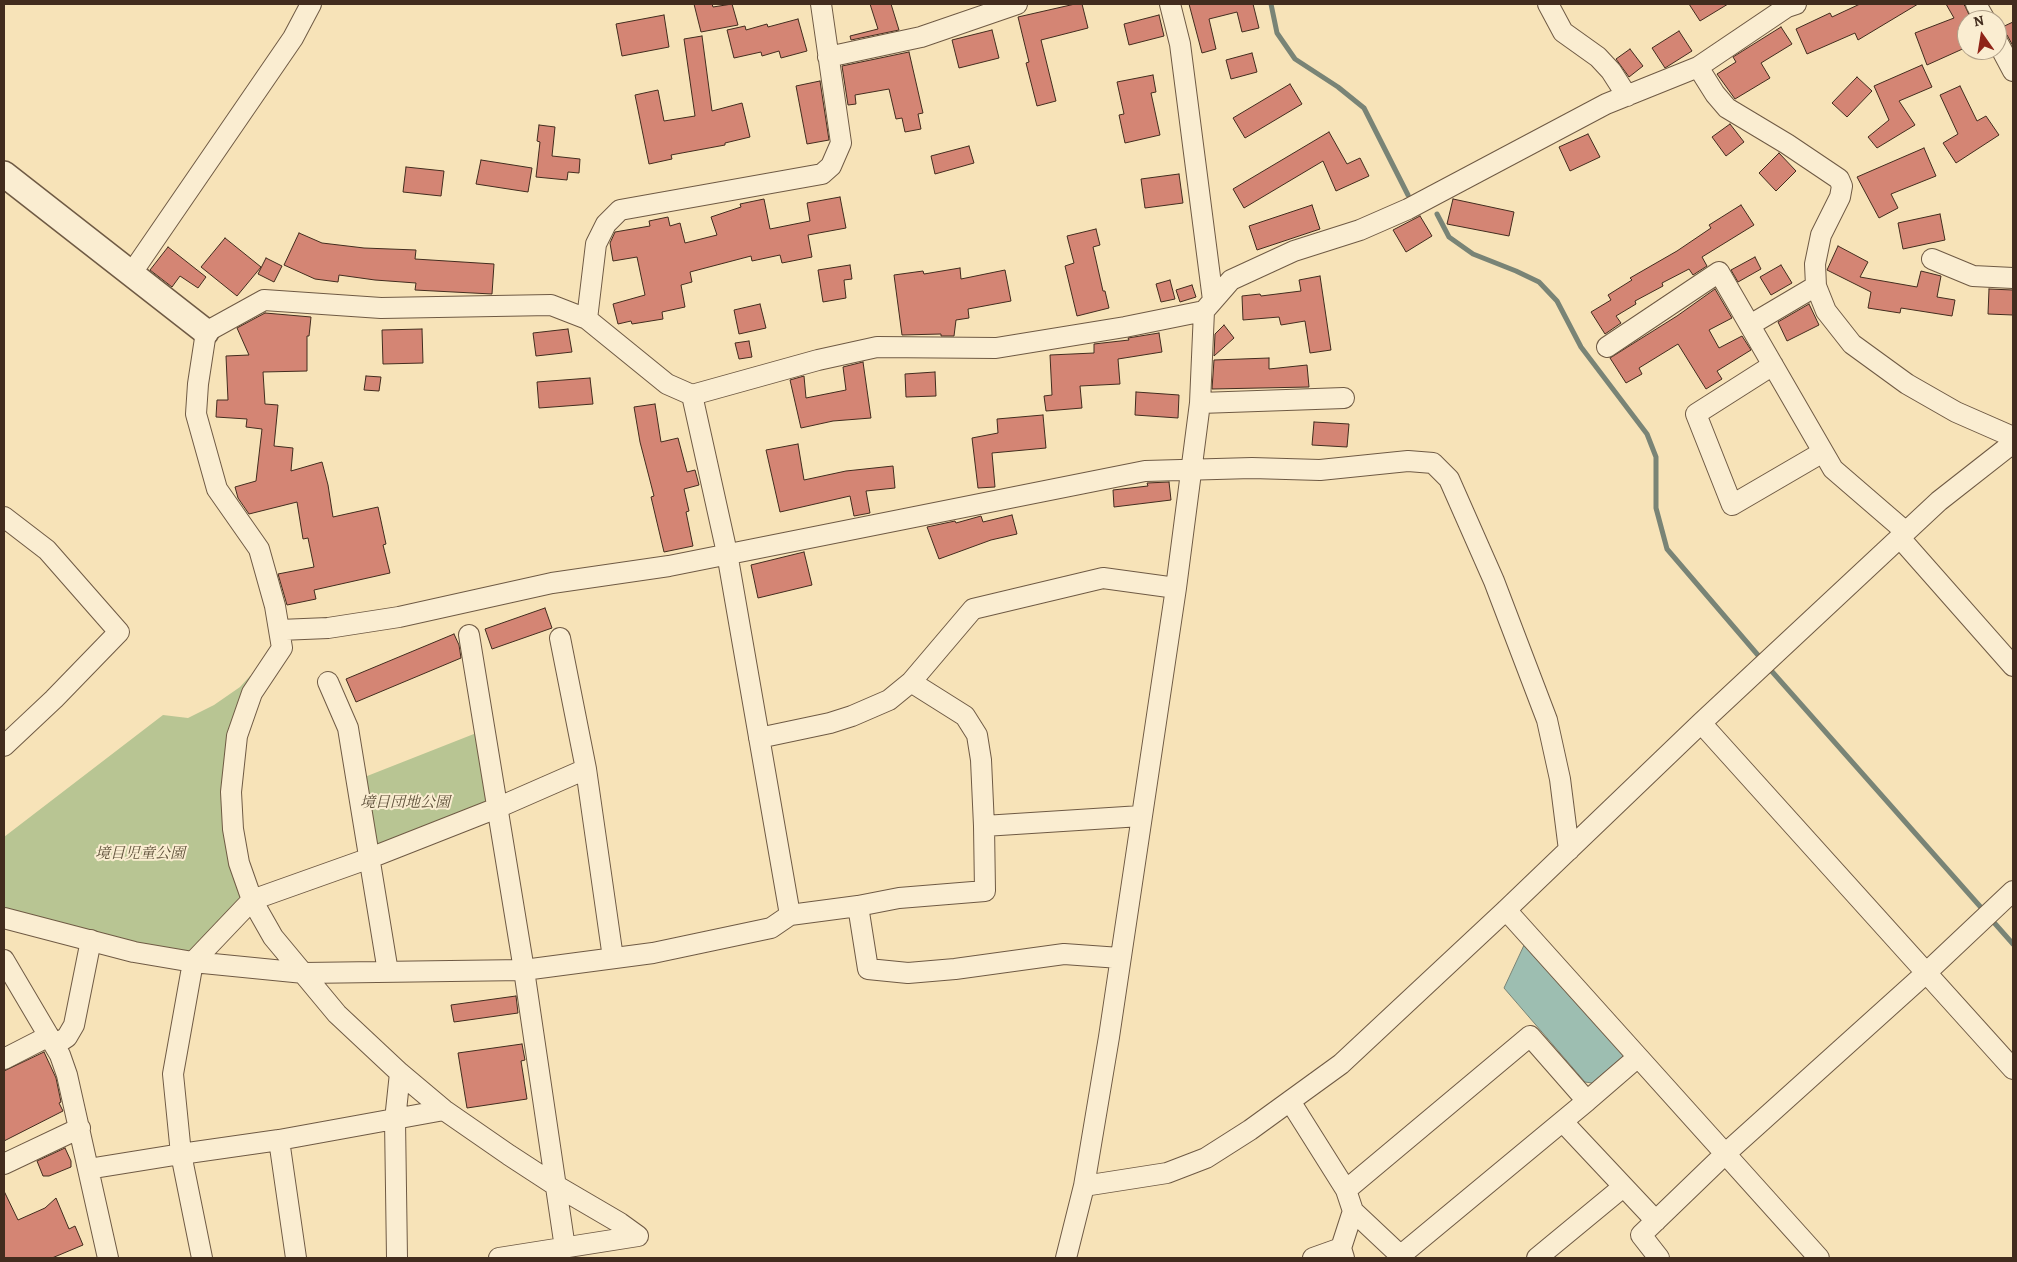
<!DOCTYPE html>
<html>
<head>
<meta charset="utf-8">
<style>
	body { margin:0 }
	#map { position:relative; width:2017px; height:1262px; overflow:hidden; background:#f7e3b8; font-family:Alegreya,serif }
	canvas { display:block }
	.frame { position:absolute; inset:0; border:5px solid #422c1e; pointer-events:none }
	.north { position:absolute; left:1957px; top:10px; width:50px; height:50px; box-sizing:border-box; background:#faedd1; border:1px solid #b0a089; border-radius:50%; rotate:347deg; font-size:14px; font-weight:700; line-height:20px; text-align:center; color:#422c1e }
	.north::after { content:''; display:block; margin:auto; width:18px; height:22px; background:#8f2418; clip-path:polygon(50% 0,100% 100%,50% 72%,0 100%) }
</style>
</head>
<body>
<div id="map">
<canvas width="2017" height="1262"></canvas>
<div class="frame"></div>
<div class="north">N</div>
</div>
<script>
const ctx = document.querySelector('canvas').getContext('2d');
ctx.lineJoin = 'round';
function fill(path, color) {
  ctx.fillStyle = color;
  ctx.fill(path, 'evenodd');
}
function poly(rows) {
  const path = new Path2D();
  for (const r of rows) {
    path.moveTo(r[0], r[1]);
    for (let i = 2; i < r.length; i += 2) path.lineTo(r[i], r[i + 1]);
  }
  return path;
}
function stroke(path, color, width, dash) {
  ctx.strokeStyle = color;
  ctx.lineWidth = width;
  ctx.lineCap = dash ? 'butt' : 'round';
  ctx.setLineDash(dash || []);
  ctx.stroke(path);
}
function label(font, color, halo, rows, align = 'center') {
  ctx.font = font + ' Alegreya,"Noto Serif JP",serif';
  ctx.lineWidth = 4;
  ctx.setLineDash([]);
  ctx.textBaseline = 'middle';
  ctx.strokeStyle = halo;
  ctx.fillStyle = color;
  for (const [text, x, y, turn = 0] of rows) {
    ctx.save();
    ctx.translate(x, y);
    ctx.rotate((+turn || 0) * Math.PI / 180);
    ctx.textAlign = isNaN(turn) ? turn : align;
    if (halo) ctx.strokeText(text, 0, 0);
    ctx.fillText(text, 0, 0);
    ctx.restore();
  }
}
const green = poly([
	[250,676,260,682,231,792,252,900,193,962,4,918,4,837,163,715,188,718,214,705,240,687],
	[484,730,497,808,370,858,357,780]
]);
const water = poly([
	[1526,941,1627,1053,1592,1083,1585,1082,1504,988,1526,941]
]);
const stream = poly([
	[1271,4,1277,33,1295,59,1338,87,1364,108,1408,195],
	[1437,214,1449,237,1473,254,1516,271,1539,282,1557,301,1581,347,1647,434,1656,457,1656,508,1667,549,1763,661],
	[1768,667,1985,912],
	[1990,918,2013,944]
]);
const building = poly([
	[694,4,712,4,713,7,732,4,738,25,701,32,694,4],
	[870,4,891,4,899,30,851,40,850,36,878,29,870,4],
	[1075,4,1082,4,1088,28,1041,40,1056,101,1037,106,1026,63,1029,62,1018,17,1075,4],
	[1189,4,1253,4,1259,28,1242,32,1237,12,1209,19,1216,49,1202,53,1189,4],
	[1689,4,1728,4,1700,21,1689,4],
	[1860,4,1918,4,1858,40,1855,33,1807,54,1796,29,1830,13,1832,17,1860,4],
	[1946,4,1963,4,1965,6,1971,19,1962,24,1967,36,1967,47,1927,65,1915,33,1954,18,1946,4],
	[664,15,669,47,622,56,616,24,664,15],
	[1159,15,1164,36,1129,45,1124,24,1159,15],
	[798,19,807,51,781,58,779,51,762,56,761,52,734,58,727,30,745,26,746,30,767,24,768,27,798,19],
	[2013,22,2013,46,2007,35,1998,29,2013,22],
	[1781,27,1792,44,1761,63,1770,78,1735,99,1717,74,1736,62,1733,57,1781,27],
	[992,30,999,58,959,68,952,40,992,30],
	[1679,31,1692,51,1665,68,1652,48,1679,31],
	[702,36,712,111,742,103,750,137,725,143,725,145,671,155,672,159,649,164,635,95,658,90,664,121,695,116,684,39,702,36],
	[1630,49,1643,66,1629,77,1616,59,1630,49],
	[909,52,923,113,918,114,921,129,905,132,902,118,896,119,889,89,855,95,856,104,848,105,842,66,909,52],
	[1252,53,1257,72,1231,79,1226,60,1252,53],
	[1922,65,1932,87,1899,101,1915,125,1877,148,1868,137,1889,120,1874,86,1922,65],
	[1153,75,1156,92,1151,93,1160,135,1125,143,1119,115,1124,114,1117,82,1153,75],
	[1857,77,1872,91,1847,117,1832,103,1857,77],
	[820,81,829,140,807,144,796,86,820,81],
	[1290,84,1302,104,1245,138,1233,118,1290,84],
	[1960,86,1977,121,1986,116,1999,135,1956,163,1943,143,1958,134,1940,95,1960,86],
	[1730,124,1744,142,1726,156,1712,137,1730,124],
	[539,125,555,127,552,156,580,159,579,173,568,172,567,180,536,177,540,142,537,141,539,125],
	[1329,132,1347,164,1360,158,1369,176,1336,191,1323,161,1244,208,1233,189,1329,132],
	[1588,134,1600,157,1570,171,1559,147,1588,134],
	[969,146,974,163,935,174,931,156,969,146],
	[1924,148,1936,176,1891,194,1898,208,1879,218,1857,177,1924,148],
	[1779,153,1796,171,1776,191,1759,173,1779,153],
	[481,160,532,168,528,192,476,184,481,160],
	[406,167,444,171,441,196,403,192,406,167],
	[1179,174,1183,203,1145,208,1141,179,1179,174],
	[840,197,846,228,808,235,812,257,782,263,780,255,752,261,751,256,690,272,692,282,681,285,685,307,662,312,663,319,632,324,631,321,618,324,613,304,645,295,637,257,613,261,610,243,615,232,650,226,649,221,668,217,670,226,680,223,685,243,717,235,711,217,741,207,740,204,764,199,770,229,810,221,807,203,840,197],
	[1453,199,1514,212,1509,236,1447,224,1453,199],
	[1312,205,1320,229,1257,250,1249,226,1312,205],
	[1741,205,1754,225,1702,257,1707,266,1693,275,1689,269,1662,283,1663,286,1635,301,1636,304,1616,316,1621,323,1605,334,1591,312,1611,300,1608,295,1632,280,1630,278,1677,251,1711,228,1709,225,1741,205],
	[1940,214,1945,240,1903,249,1898,223,1940,214],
	[1420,216,1432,236,1406,252,1393,230,1420,216],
	[1096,229,1100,245,1093,247,1103,291,1105,291,1109,308,1077,316,1065,266,1074,263,1067,236,1096,229],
	[299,233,322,243,364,248,416,250,415,259,494,264,492,294,415,290,416,283,375,280,339,275,338,282,315,279,284,265,299,233],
	[225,238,261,267,237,296,201,267,225,238],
	[1838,246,1868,262,1860,277,1917,287,1921,271,1941,276,1937,297,1955,300,1952,316,1901,308,1900,313,1868,308,1871,292,1827,270,1838,246],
	[168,247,206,277,198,288,180,276,172,287,150,270,168,247],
	[1755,257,1761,269,1738,282,1731,270,1755,257],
	[266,258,282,266,274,282,258,274,266,258],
	[850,265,852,279,844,280,846,298,823,302,818,270,850,265],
	[1781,265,1792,283,1771,295,1760,277,1781,265],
	[960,268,961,279,1005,270,1011,301,968,309,969,318,956,320,954,336,941,336,941,334,902,335,894,275,923,271,924,274,960,268],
	[1320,276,1331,350,1310,353,1305,321,1281,325,1279,317,1243,320,1242,296,1260,294,1261,296,1301,291,1299,280,1320,276],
	[1170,280,1175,299,1161,302,1156,284,1170,280],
	[1192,285,1196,297,1180,302,1176,290,1192,285],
	[1715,289,1732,318,1709,330,1719,348,1742,336,1751,350,1717,371,1722,379,1706,389,1678,344,1639,368,1642,374,1626,383,1610,358,1677,316,1715,289],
	[1989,289,2013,290,2013,315,1988,314,1989,289],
	[760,304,766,328,739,334,734,310,760,304],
	[1809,304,1819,325,1787,341,1778,322,1809,304],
	[265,313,311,317,309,336,307,336,307,371,263,372,265,404,278,405,274,446,293,448,291,471,322,462,328,485,333,517,378,507,386,544,383,545,390,573,314,590,316,599,287,605,278,574,314,567,308,538,303,539,297,502,249,514,238,498,235,487,256,481,262,429,246,427,247,419,216,417,217,400,228,400,226,356,249,355,237,328,265,313],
	[1224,325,1234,338,1214,356,1215,334,1224,325],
	[422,329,423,363,383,364,382,330,422,329],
	[568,329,572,352,536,356,533,333,568,329],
	[1159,333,1162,352,1118,359,1120,384,1080,386,1082,408,1046,411,1044,396,1052,395,1050,355,1094,353,1094,344,1129,340,1128,338,1159,333],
	[749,341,752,357,739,359,735,343,749,341],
	[1269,358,1269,369,1307,365,1309,387,1212,389,1214,360,1269,358],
	[863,362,871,418,833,421,801,428,790,380,804,376,806,398,846,390,843,367,863,362],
	[935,372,936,396,906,397,905,374,935,372],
	[366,376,381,377,379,391,364,390,366,376],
	[590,378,593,404,539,408,537,382,590,378],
	[1136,392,1179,395,1178,418,1135,415,1136,392],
	[655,404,661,442,678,438,687,472,695,470,699,485,684,489,689,511,686,512,693,546,664,552,651,497,654,496,640,442,634,407,655,404],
	[1043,415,1046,448,992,453,995,487,978,488,972,438,998,433,997,419,1043,415],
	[1314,422,1349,424,1347,447,1312,445,1314,422],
	[798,444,804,480,846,471,893,466,895,488,866,491,870,513,854,516,850,496,780,512,766,450,798,444],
	[1169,482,1171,500,1114,507,1113,490,1148,486,1147,483,1169,482],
	[1012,515,1017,534,991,540,939,559,927,527,955,521,956,523,981,516,983,522,1012,515],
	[804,552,812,585,758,598,751,565,804,552],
	[545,608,552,628,492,649,485,629,545,608],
	[454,634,459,645,461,658,356,702,346,679,454,634],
	[516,996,518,1013,454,1022,451,1005,516,996],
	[522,1044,525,1060,521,1061,527,1099,467,1108,458,1053,522,1044],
	[44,1052,56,1078,61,1102,59,1103,63,1111,4,1141,4,1071,44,1052],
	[65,1148,71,1161,71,1167,49,1176,43,1176,37,1161,65,1148],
	[4,1191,18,1220,45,1208,56,1198,69,1229,75,1226,83,1245,52,1258,4,1258,4,1191]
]);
const minor = poly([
	[1170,4,1180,44,1213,300],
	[1548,4,1563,32,1598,57,1611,71,1627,96],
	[1976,4,1985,20],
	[1997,41,2013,71],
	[828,57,921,37,1017,4],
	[1698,67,1715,94,1727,108,1787,144,1839,179,1842,186,1840,197,1821,235,1815,264,1816,286,1826,311,1852,344,1907,384,1956,412,2013,437],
	[1932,259,1973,276,2013,278],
	[131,274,293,38,311,4],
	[587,319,596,244,606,224,620,210,822,174,831,166,841,143,821,4],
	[1750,325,1816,286],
	[1607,347,1719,272,1833,469,1906,532],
	[1773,365,1696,414,1732,505,1823,452],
	[692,395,727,553,790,915],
	[1200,403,1344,398],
	[4,517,47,550,119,632,54,699,4,746],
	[1900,538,2013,666],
	[280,630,328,628,399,617,552,583,669,566,1145,471,1252,468,1320,470,1408,461,1433,463,1449,479,1494,581,1547,720,1560,779,1569,850],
	[469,635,524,970,565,1248],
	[328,682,348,728,388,972],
	[1701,723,2013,1069],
	[759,738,830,723,852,716,889,700,911,682,973,609,1103,578,1176,588],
	[586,769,613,958],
	[984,826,1141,816],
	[858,906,899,898,985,891,984,826,981,760,977,735,965,716,911,682],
	[1506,910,1819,1258],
	[4,918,134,952,193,962,304,973,524,970,653,953,771,928,790,915,858,906,868,969,908,973,955,969,1064,954,1120,958],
	[4,960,60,1055,67,1075,108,1258],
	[55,1045,67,1037,74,1025,91,940],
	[4,1059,49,1036],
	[1290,1101,1346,1190,1353,1211,1403,1258],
	[1587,1101,1638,1057],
	[444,1110,279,1140,181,1154,173,1074,193,962,252,900,370,858,497,808,586,769,560,638],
	[1563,1122,1656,1221],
	[279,1140,296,1258],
	[4,1164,80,1128],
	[88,1169,181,1154,202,1258],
	[1084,1186,1167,1173,1206,1158,1250,1130,1341,1064,1506,910,1701,723,1939,501,2013,443],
	[1346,1190,1530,1036,1587,1101,1400,1256],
	[397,1258,395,1120,400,1073],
	[499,1258,638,1236,620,1223,555,1185,509,1155,444,1110,400,1073,337,1014,273,937,252,900,239,863,233,829,231,792,237,736,252,693,282,648,275,606,259,549,217,489,196,414,198,384,206,332,264,300,381,308,551,305,587,319,667,384,692,395,818,360,877,347,996,348,1125,327,1204,311,1231,280,1294,251,1360,230,1408,209,1606,104,1698,67,1787,7,1796,4],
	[1066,1258,1084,1186,1109,1037,1176,588,1200,403,1204,311],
	[1313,1258,1341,1248],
	[1344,1258,1341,1248,1353,1211],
	[1537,1258,1623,1187],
	[1659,1258,1641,1235,1725,1154,1926,973,2013,891]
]);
const tertiary = poly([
	[4,174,206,332]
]);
const parkNames = [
	["境目団地公園",405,803],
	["境目児童公園",140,854]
];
fill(green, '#b8c593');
fill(water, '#9dbeb1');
stroke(water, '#798476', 1);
stroke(stream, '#798476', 5);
fill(building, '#d48574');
stroke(building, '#422c1e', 1);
stroke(minor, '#6f5a44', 22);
stroke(tertiary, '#6f5a44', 28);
stroke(minor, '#faedd1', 20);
stroke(tertiary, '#faedd1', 25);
label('italic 15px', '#60523b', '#faedd1', parkNames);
</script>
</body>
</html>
